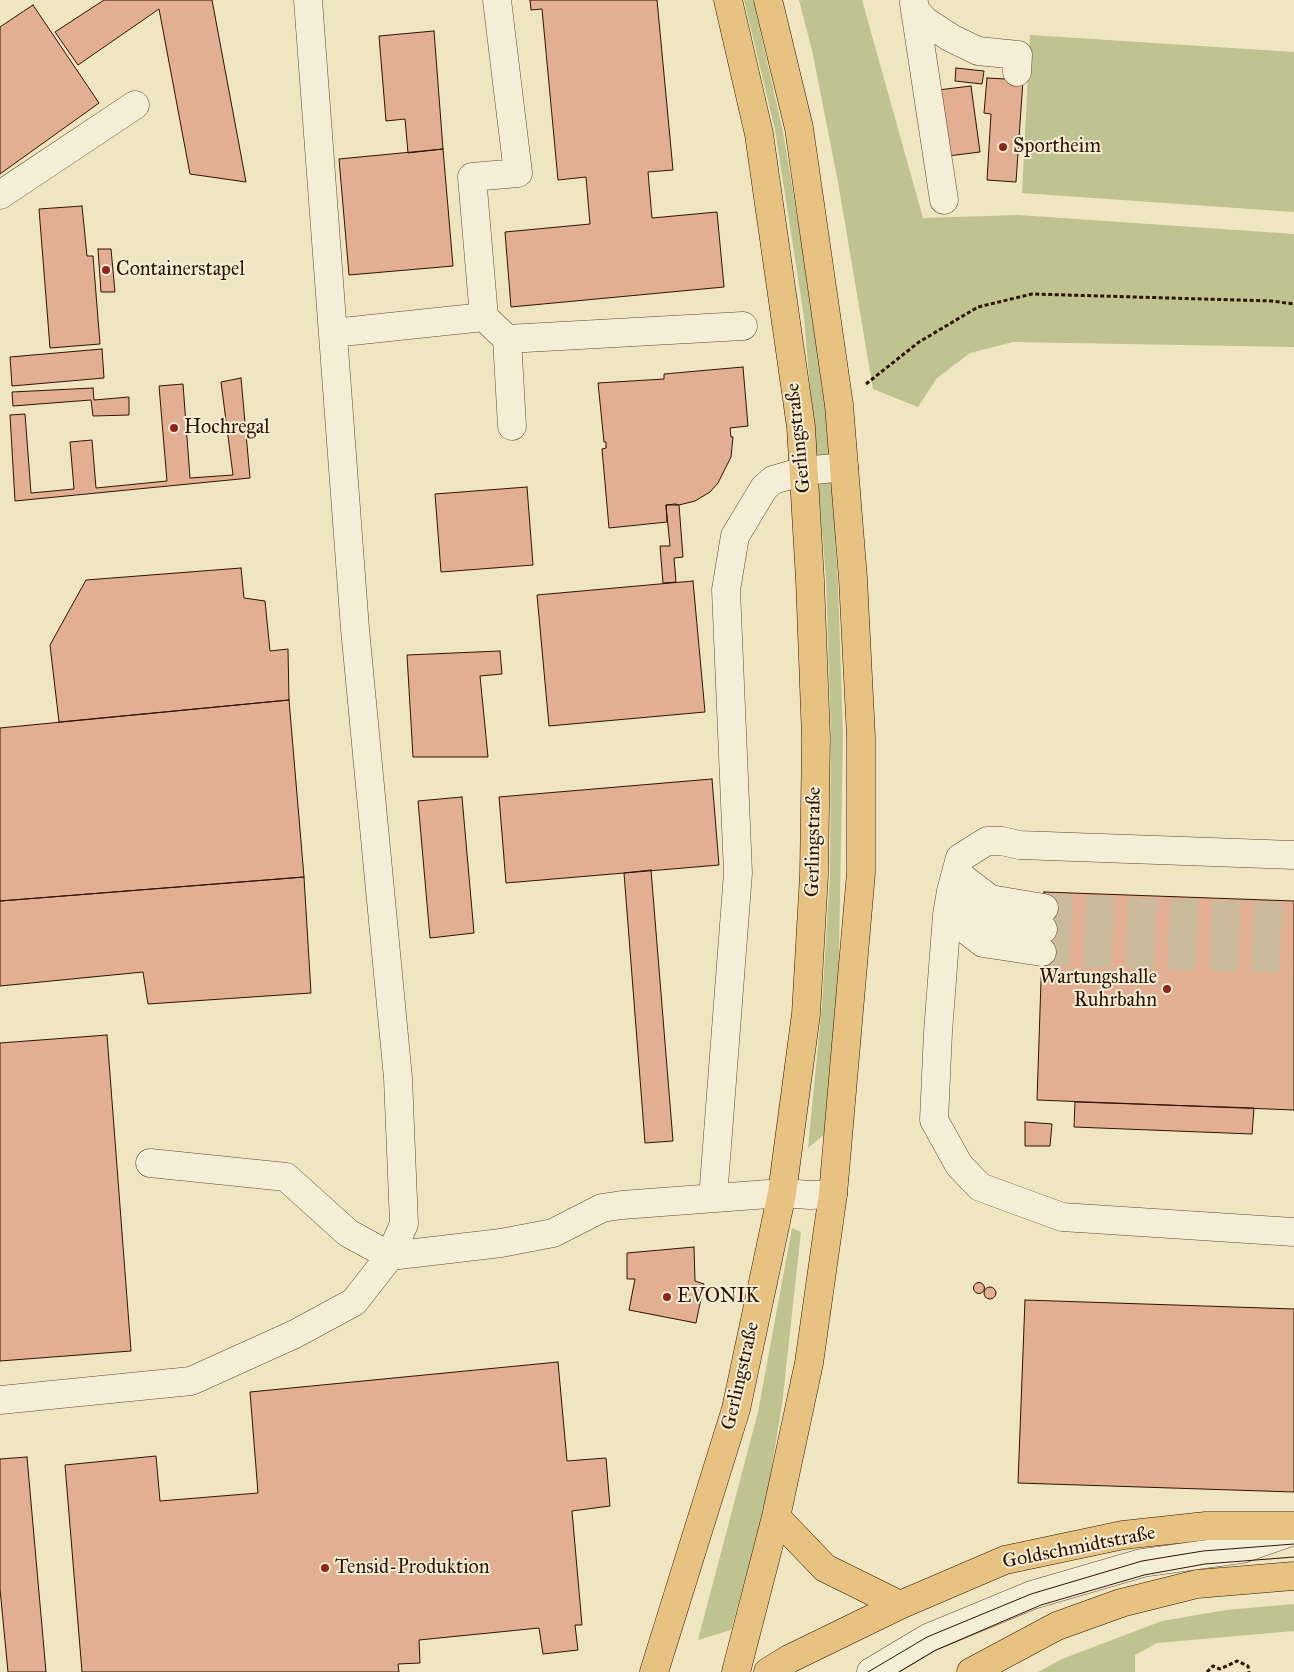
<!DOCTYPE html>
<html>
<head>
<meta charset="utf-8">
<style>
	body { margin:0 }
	canvas { display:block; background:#f0e5c1 }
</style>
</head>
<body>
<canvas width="1294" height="1672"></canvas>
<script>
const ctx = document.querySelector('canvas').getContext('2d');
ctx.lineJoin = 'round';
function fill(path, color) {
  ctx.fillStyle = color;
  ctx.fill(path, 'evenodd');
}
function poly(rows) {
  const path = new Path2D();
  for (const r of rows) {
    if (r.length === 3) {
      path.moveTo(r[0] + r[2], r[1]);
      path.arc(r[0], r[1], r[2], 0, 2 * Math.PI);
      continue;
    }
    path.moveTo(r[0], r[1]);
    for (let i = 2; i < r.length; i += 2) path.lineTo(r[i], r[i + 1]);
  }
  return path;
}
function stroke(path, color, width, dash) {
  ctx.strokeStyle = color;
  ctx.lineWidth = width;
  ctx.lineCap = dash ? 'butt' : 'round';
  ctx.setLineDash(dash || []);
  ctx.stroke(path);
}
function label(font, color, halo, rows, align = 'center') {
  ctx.font = font + ' "IM FELL Great Primer",serif';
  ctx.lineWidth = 4;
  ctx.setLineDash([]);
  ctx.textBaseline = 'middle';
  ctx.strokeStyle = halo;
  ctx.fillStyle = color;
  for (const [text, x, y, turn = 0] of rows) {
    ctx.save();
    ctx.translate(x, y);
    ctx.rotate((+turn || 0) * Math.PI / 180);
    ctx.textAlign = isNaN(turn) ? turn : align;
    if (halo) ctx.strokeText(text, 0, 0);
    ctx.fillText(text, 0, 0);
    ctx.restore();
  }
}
const green = poly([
	[744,0,753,0,783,132,817,335,828,425,838,583,843,734,838,1007,825,1134,808,1148,822,1005,830,874,831,735,826,578,804,317,775,130],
	[799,0,862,0,923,218,1018,215,1294,234,1294,347,1013,342,970,353,937,378,918,407,873,389,838,182,812,50],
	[1030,35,1294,52,1294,212,1022,193],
	[792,1228,801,1232,782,1405,764,1514,731,1630,698,1640,758,1412],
	[1294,1604,1294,1631,1157,1643,1135,1655,1135,1672,1038,1672,1062,1659,1162,1621,1226,1610]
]);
const building = poly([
	[104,0,212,0,246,182,190,174,159,9,78,65,55,32,104,0],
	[530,0,657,0,673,170,648,172,652,218,717,212,724,287,511,307,505,232,590,224,586,177,558,180,542,9,531,10,530,0],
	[33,5,99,103,0,174,0,27,33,5],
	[434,31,443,149,408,153,405,119,386,121,379,36,434,31],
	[956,68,984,71,982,84,955,81,956,68],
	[987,78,1023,80,1016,182,987,180,991,114,984,113,987,78],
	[971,86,980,152,948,156,938,90,971,86],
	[443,149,453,266,349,275,339,159,443,149],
	[82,206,87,256,93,256,100,344,50,348,39,209,82,206],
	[98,249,111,249,115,292,101,292,98,249],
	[102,349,104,378,12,386,10,357,102,349],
	[743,367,748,426,730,428,731,437,733,437,731,457,718,483,710,492,695,501,679,505,666,505,667,522,609,528,602,449,606,448,606,442,604,442,598,383,664,379,664,374,743,367],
	[241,378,250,478,15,501,10,415,25,414,31,493,74,489,70,442,92,440,96,488,167,481,159,386,183,384,190,478,233,475,221,382,241,378],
	[93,388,94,400,129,397,129,415,93,416,91,400,13,406,12,392,93,388],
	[527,487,533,565,441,572,435,494,527,487],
	[675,504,679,505,683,557,674,558,676,582,663,583,660,546,670,546,666,505,675,504],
	[241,568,244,598,265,601,270,651,288,649,289,700,59,722,50,645,86,580,241,568],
	[693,581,705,712,549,726,537,595,693,581],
	[500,651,502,674,480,676,488,757,413,757,407,655,500,651],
	[289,700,304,877,0,901,0,728,289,700],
	[712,779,719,865,506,883,499,797,712,779],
	[462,797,474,933,430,938,418,801,462,797],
	[651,870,673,1141,645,1143,624,873,651,870],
	[304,877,311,993,148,1004,143,972,0,986,0,901,304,877],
	[1044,892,1294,901,1294,1110,1037,1100,1044,892],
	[107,1035,131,1351,0,1361,0,1043,107,1035],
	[1075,1102,1254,1108,1252,1134,1074,1127,1075,1102],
	[1025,1122,1052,1124,1050,1146,1025,1146,1025,1122],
	[694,1247,695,1281,704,1284,696,1323,629,1310,635,1279,627,1279,627,1253,694,1247],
	[979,1288,5.5],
	[990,1293,6],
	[1025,1300,1294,1309,1294,1492,1018,1483,1025,1300],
	[558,1362,567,1461,606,1458,610,1506,572,1511,582,1625,575,1625,578,1650,543,1654,539,1628,419,1640,420,1663,398,1664,399,1672,82,1672,65,1465,156,1456,160,1501,258,1493,250,1392,558,1362],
	[27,1457,46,1672,8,1672,0,1589,0,1459,27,1457]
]);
const minorTunnel = poly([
	[1044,908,1294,917],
	[1043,929,1294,938],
	[1042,952,1294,959]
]);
const path = poly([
	[866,384,919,342,978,307,1032,294,1272,301,1294,304],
	[1207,1672,1213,1666,1220,1669,1237,1661,1248,1666,1249,1672]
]);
const minor = poly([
	[914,3,915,10,925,21,951,38,978,51,1018,55,1017,72],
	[915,10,944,200],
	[0,195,135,105],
	[484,317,507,339,743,326],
	[333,333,484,317,472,177,518,173,497,0],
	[507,339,512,426],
	[959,875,990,899,1044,908],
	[951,891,947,915,938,1032,934,1120,959,1165,980,1187,1062,1217,1294,1232],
	[947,915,983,943,1042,952],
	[1043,929,985,919,951,891,960,858,987,841,1002,841,1019,845,1294,855],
	[150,1163,286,1177,348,1233,390,1256,501,1243,553,1233,602,1208,622,1205,782,1193,810,1195,833,1194],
	[713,1198,738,873,726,590,735,536,764,488,773,480,804,471,844,467],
	[0,1400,191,1381,295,1334,354,1302,390,1256,404,1224,398,1078,355,629,308,0],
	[871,1672,928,1638,1032,1595,1142,1563,1242,1549,1294,1531]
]);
const major = poly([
	[776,1517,825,1568,900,1605],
	[654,1672,736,1409,782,1193,806,1014,814,875,816,738,810,580,801,427,759,134,728,0],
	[736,1672,776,1517,809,1363,833,1194,861,873,861,737,853,578,839,405,799,128,768,0],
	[768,1672,789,1659,900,1605,1005,1560,1123,1535,1206,1526,1294,1526],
	[971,1672,1057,1626,1121,1603,1197,1584,1294,1576]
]);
const tram = poly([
	[868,1672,927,1637,1031,1594,1142,1561,1203,1551,1294,1544],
	[899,1672,936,1650,1041,1605,1144,1575,1205,1564,1294,1557]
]);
const markers = [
	[1003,147,5,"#8f2418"],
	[106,270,5,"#8f2418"],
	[174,428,5,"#8f2418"],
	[1167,989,5,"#8f2418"],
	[667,1297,5,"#8f2418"],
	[325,1568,5,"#8f2418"]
];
const poiNames = [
	["Sportheim",1013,147],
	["Containerstapel",116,270],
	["Hochregal",184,428],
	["Wartungshalle",1157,978,"right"],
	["Ruhrbahn",1157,1001,"right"],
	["EVONIK",677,1297],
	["Tensid-Produktion",335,1568]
];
const streetNames = [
	["Gerlingstraße",799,438,-96],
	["Gerlingstraße",814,842,-89],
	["Gerlingstraße",741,1376,-77],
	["Goldschmidtstraße",1079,1548,-11]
];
fill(green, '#bec390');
fill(building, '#e2af93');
stroke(building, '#2f1301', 1);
stroke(minorTunnel, '#c9bb9b', 28, [28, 14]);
stroke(minor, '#5f4831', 29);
stroke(major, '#2f1301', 29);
stroke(path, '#2f1301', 3, [4, 2.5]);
stroke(minor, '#f5eed7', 28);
stroke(major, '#e8c280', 28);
stroke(tram, '#2f1301', 1);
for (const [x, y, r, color] of markers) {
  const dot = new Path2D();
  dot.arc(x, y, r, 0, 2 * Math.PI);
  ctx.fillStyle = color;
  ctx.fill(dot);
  stroke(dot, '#f5eed7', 2);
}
label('20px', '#2f1301', '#f5eed7', poiNames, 'left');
label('20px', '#2f1301', '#f5eed7', streetNames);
</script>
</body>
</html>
